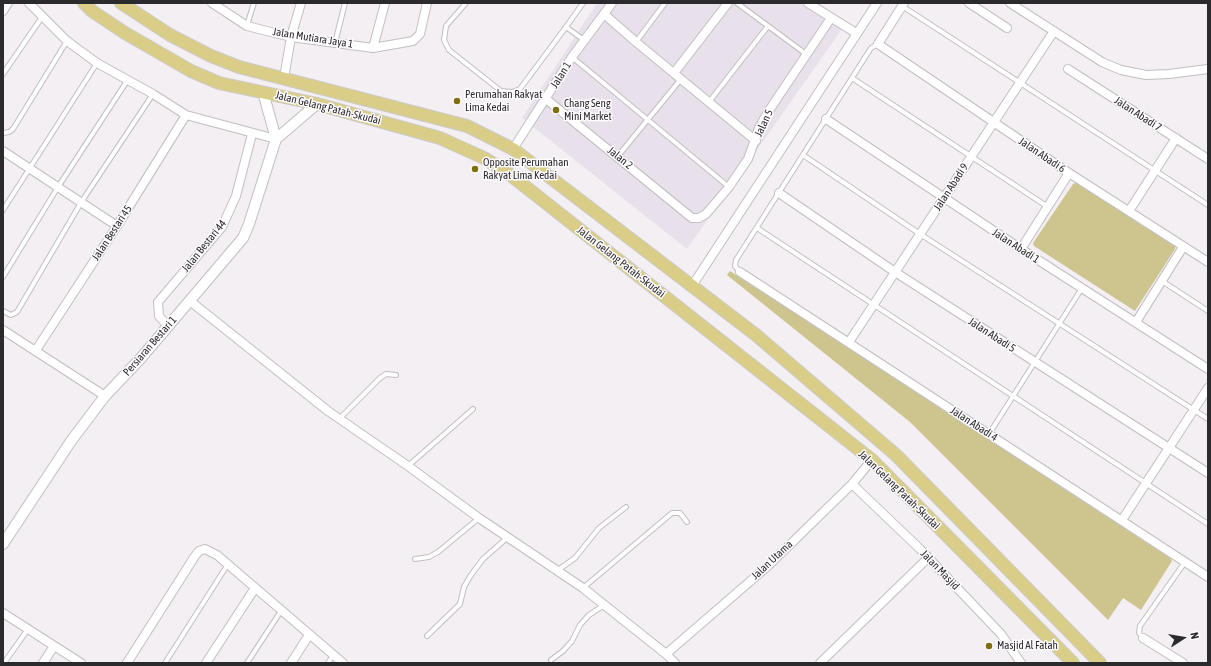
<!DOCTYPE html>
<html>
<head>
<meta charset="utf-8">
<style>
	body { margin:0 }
	#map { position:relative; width:1211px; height:666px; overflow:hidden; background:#f3eff3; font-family:"Asap Condensed",sans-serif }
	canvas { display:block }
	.frame { position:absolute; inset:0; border:4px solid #2b2a2c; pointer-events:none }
	.north { position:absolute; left:1163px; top:618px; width:40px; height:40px; -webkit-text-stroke:3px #fffdff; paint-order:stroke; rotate:78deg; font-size:11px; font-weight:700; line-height:16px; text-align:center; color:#2b2a2c }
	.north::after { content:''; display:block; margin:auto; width:14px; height:18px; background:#2b2a2c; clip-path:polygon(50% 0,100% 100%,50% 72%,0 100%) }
</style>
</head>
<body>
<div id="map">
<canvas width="1211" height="666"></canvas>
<div class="frame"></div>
<div class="north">N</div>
</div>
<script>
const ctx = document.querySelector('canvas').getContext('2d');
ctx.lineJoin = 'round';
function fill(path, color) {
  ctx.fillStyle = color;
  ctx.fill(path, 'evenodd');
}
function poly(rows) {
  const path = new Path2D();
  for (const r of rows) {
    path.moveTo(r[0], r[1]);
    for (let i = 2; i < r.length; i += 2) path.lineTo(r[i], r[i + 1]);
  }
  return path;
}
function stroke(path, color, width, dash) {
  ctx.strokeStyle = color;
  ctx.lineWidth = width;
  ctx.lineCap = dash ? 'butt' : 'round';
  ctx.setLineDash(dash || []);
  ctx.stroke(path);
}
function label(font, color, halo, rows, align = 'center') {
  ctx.font = font + ' "Asap Condensed",sans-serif';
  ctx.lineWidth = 3;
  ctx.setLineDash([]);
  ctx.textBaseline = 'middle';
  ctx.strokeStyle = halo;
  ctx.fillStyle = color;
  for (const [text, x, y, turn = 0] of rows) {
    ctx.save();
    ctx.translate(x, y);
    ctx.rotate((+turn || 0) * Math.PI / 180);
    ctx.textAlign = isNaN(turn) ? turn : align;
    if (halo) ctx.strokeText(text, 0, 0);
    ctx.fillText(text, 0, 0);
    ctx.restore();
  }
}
const built = poly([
	[597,3,818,3,847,22,687,249,522,118]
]);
const green = poly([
	[1076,183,1175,246,1175,249,1135,311,1034,246,1033,243,1073,184],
	[730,271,1170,558,1172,561,1141,610,1123,598,1108,620,910,422,727,275]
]);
const service = poly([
	[466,3,446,26,444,40,449,50,501,91,512,92,520,89,566,27,584,40],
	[902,6,1208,205],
	[247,25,254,3],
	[768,26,806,54],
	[566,27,583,3],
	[636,42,665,3],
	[335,43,345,3],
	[572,57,729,187],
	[3,74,42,17],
	[852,78,1048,207],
	[709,102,768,26,737,3],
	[3,133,9,132,13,129,67,41],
	[803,155,920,234,1208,419],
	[618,156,681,79],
	[3,210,97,63],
	[757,228,1208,524],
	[740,272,735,266,736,260,871,48,878,44],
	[3,277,58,187,127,81],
	[1162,281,1208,311],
	[3,311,11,315,17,312,82,201,153,94],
	[340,418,380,378,386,374,396,375],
	[989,434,1082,288],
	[408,466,473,409],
	[415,559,429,557,438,552,479,518],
	[558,570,575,558,599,528,626,507],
	[583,588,672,513,680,513,687,522],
	[427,636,460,604,464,587,471,575,483,559,508,537],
	[1143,638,1139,633,1140,626,1185,562],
	[551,660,563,651,572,641,580,625,589,615,604,605],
	[4,663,28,629],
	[165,663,228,564],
	[247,663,281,611],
	[328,663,333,655]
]);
const minor = poly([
	[29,3,67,41,97,63,153,94,186,115,276,139],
	[212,3,247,26,291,37,373,48,413,41,420,34,427,3],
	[808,3,856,33],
	[904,3,878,44,1069,173,1208,262],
	[969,3,1007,28],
	[1010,3,1102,62,1121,70,1146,75,1169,74,1208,69],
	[3,11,8,3],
	[604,14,636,42,756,141],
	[373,48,385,3],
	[1068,69,1208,159],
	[674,73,728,3],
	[284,78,291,37,301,3],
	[546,99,692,218,699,218,706,214,729,187,748,159,759,128,768,112,831,18],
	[826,119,1021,249,1208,369],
	[513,149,572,57,612,3],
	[3,151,117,226],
	[779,193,895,272,1208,473],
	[1129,211,1176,138],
	[1021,249,1069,173],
	[740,272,1208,577],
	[692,286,877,3],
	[190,301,328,411,408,466,479,518,583,588,666,654,675,663],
	[1136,322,1183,247],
	[168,326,159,316,158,302,222,227,236,196,252,134],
	[3,330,105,396],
	[849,342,1054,31],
	[36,350,117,226,186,115],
	[852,484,920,549,1001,634,1021,663],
	[1122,520,1208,388],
	[3,613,81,663],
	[1143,638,1183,663],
	[666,654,769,565,852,484,872,460],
	[43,663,54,646],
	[127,663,195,556,199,551,205,549,217,555,343,663],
	[206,663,255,588],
	[291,663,309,635],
	[820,663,928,558]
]);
const tertiary = poly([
	[263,92,276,139],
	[3,544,71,441,105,396,141,358,243,238,249,224,276,139,317,104]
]);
const primary = poly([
	[84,3,92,11,125,33,191,71,219,83,317,104,440,138,484,158,508,173,872,460,1073,663],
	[121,3,170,35,211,56,239,67,467,126,513,149,756,335,896,455,1100,663]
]);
const markers = [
	[457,101,4,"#7e6f0d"],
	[556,110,4,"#7e6f0d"],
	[475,169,4,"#7e6f0d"],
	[989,646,4,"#7e6f0d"]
];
const streetNames = [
	["Jalan Mutiara Jaya 1",313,38,9],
	["Jalan 1",561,75,-58],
	["Jalan Gelang Patah-Skudai",328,108,14],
	["Jalan Abadi 7",1138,114,33],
	["Jalan 5",764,123,-65],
	["Jalan Abadi 6",1042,155,34],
	["Jalan 2",620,158,39],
	["Jalan Abadi 9",951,187,-57],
	["Jalan Bestari 45",112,233,-57],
	["Jalan Bestari 44",204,246,-51],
	["Jalan Abadi 1",1016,246,33],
	["Jalan Gelang Patah-Skudai",621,262,38],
	["Jalan Abadi 5",992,335,33],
	["Persiaran Bestari 1",150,346,-49],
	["Jalan Abadi 4",974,424,33],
	["Jalan Gelang Patah-Skudai",899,490,44],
	["Jalan Utama",772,560,-43],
	["Jalan Masjid",940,570,46]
];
const poiNames = [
	["Perumahan Rakyat",465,95],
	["Lima Kedai",465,108],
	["Chang Seng",564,104],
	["Mini Market",564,117],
	["Opposite Perumahan",483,163],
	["Rakyat Lima Kedai",483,176],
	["Masjid Al Fatah",997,646]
];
fill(built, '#e8e0ea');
fill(green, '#cdc48e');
stroke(service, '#c1bec2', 6);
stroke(minor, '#c1bec2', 10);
stroke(tertiary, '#c1bec2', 12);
stroke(primary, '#ccc', 14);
stroke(service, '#fff', 4);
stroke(minor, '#fff', 8);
stroke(tertiary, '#fff', 10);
stroke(primary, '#d9cd87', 12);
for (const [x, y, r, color] of markers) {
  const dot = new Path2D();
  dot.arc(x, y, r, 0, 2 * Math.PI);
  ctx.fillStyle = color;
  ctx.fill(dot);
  stroke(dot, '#fffdff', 1.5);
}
label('11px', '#2b2a2c', '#fffdff', streetNames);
label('11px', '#2b2a2c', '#fffdff', poiNames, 'left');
</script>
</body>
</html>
